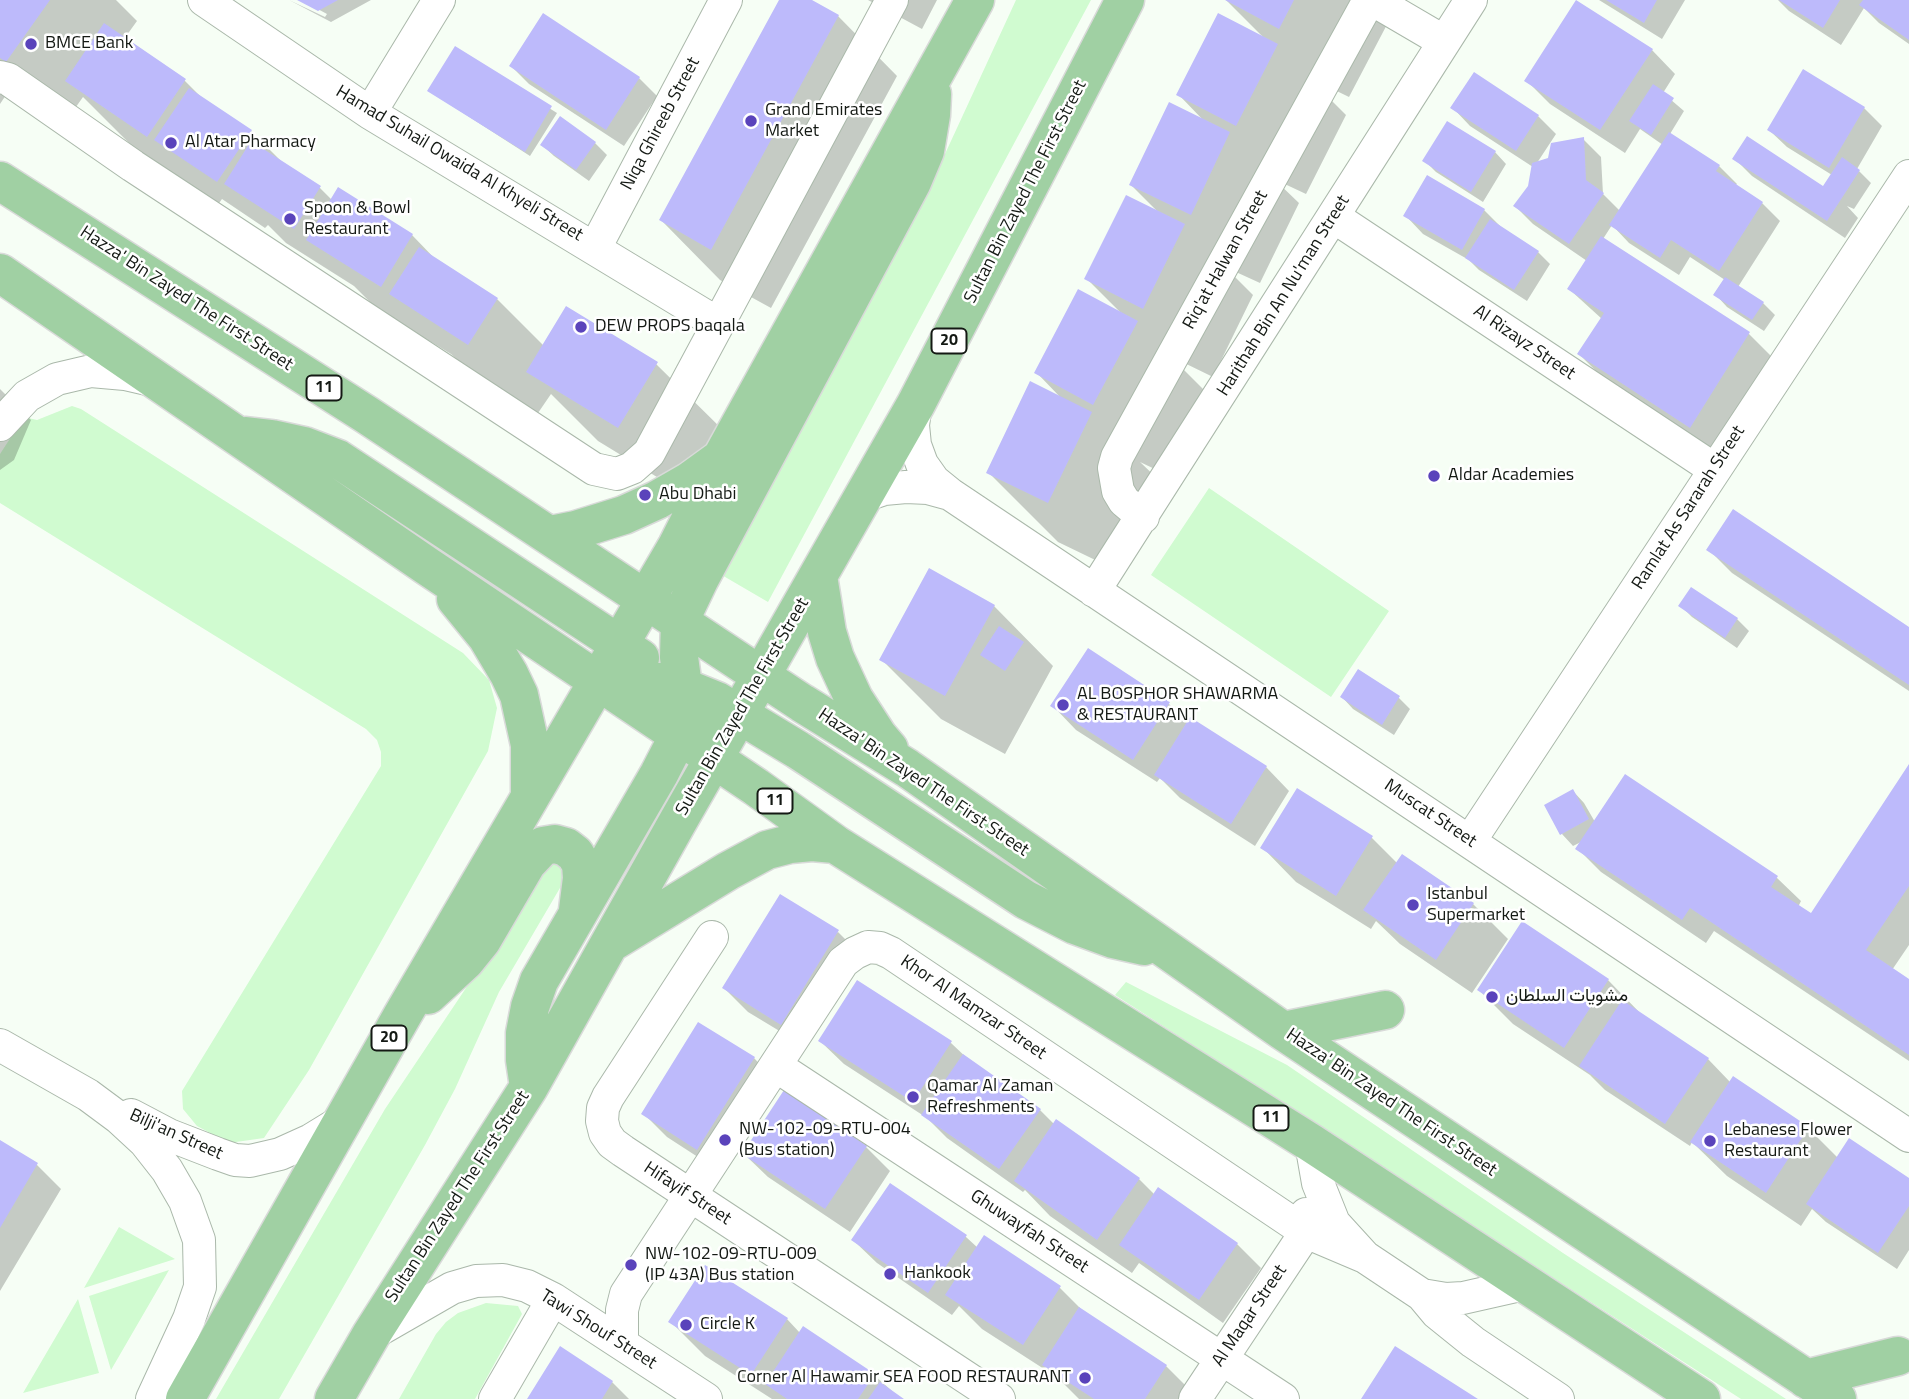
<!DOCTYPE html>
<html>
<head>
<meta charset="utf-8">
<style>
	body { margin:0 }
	canvas { display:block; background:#f6fef5 }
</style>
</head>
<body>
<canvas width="1909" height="1399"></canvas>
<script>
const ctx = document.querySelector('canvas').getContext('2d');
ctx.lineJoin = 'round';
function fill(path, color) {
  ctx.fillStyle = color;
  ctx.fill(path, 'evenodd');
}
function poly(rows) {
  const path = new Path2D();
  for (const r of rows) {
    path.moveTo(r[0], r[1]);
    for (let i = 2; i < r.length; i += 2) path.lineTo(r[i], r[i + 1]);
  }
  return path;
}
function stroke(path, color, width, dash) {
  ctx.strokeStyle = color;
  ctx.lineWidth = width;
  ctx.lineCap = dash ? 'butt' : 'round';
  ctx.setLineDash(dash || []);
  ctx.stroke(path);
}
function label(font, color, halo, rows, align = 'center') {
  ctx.font = font + ' "Titillium Web",Vazirmatn,sans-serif';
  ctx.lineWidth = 5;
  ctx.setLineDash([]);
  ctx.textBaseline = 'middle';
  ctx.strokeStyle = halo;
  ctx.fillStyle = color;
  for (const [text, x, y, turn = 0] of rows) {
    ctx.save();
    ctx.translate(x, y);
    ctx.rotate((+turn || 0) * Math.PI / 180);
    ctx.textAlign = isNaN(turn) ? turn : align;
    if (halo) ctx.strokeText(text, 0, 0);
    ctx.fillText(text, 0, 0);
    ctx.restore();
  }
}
const green = poly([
	[1016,0,1091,0,768,602,720,574,933,180],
	[72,406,81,409,463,653,489,680,497,708,488,751,309,1070,264,1138,229,1143,197,1126,183,1109,182,1091,381,766,381,752,377,740,366,729,0,503,0,454,24,417,37,420],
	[1209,488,1389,611,1331,697,1151,575],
	[555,855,567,876,499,992,455,1089,425,1145,279,1399,216,1399,385,1109],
	[1126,982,1287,1065,1563,1253,1786,1399,1741,1399,1115,995],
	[119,1227,175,1259,84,1288],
	[169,1270,111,1370,89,1296],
	[78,1299,99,1373,23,1393],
	[486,1303,518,1306,522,1314,475,1399,399,1399,436,1334,446,1322,458,1313]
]);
const shadow = poly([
	[0,0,116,0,137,21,124,39,185,81,205,101,251,131,284,164,320,188,332,200,412,235,439,263,497,299,544,346,656,364,726,433,688,496,598,441,551,394,538,413,461,363,451,354,377,309,354,286,286,243,268,225,265,228,222,199,217,206,136,150,83,97,66,121,14,83,0,104],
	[289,0,325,17,327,14,301,0,371,0,331,22],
	[781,0,808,0,838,16,897,76,771,308,720,280,661,220],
	[868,0,937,0,922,29],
	[1226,0,1377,0,1392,15,1349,97,1308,77,1346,115,1306,194,1274,179,1299,203,1260,283,1225,267,1253,295,1213,377,1170,356,1206,392,1163,473,1140,462,1161,482,1118,571,1058,542,988,472,1061,398,1036,372,1121,313,1086,278,1158,212,1131,185,1204,121,1178,94,1263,37],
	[1599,0,1685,0,1662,39],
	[1778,0,1909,0,1909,44,1879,23,1864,8,1841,45,1789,11],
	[544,16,639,78,657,96,624,146,529,84,511,66],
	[455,49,557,113,530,156,429,91],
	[1652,50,1675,74,1663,93,1684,111,1670,134,1719,166,1737,184,1735,186,1762,203,1780,221,1738,287,1763,303,1775,315,1764,331,1727,307,1716,295,1725,280,1690,257,1679,275,1629,243,1612,225,1603,239,1749,334,1773,358,1714,450,1603,378,1579,354,1602,319,1569,289,1587,261,1533,224,1515,206,1530,187,1533,167,1470,126,1453,108,1538,116,1556,134,1537,163,1550,159,1583,139,1601,157,1603,194,1620,211,1663,145,1640,129,1625,153,1550,104,1526,80],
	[1804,72,1864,108,1882,126,1857,169,1871,183,1854,209,1847,206,1858,218,1845,238,1752,176,1734,158,1823,188,1832,175,1787,147,1769,130],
	[595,143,607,155,589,181,554,156,542,145],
	[1495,152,1506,164,1483,202,1436,172,1424,160],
	[1484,210,1502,228,1538,252,1550,264,1527,301,1479,270,1469,260,1423,234,1406,216],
	[0,389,31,420,14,460,0,470],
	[1708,549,1909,629,1909,691,1732,573],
	[994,606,1053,666,1005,754,941,719,881,659],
	[1681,606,1737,619,1749,631,1737,648,1692,617],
	[1089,651,1169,704,1188,723,1266,767,1289,791,1255,846,1180,798,1160,778,1157,782,1076,730,1053,706],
	[1342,697,1399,698,1410,709,1394,735,1353,709],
	[1909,768,1909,945,1892,970,1909,981,1909,1061,1714,931,1706,943,1601,872,1578,849,1583,841,1573,846,1562,834,1573,791,1584,803,1595,822,1625,776,1777,878,1801,901,1798,907,1811,916],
	[1298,790,1372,838,1397,863,1473,904,1508,939,1472,993,1400,944,1376,921,1371,929,1296,882,1262,847],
	[838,932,861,955,806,1047,748,1012,724,988],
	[1608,980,1642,1015,1708,1059,1731,1083,1734,1078,1808,1128,1838,1158,1909,1180,1909,1250,1897,1269,1826,1222,1812,1209,1801,1226,1727,1176,1692,1142,1690,1146,1605,1090,1590,1075,1513,1024,1479,990],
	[857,982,951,1043,969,1060,1040,1110,1055,1125,1139,1179,1155,1195,1237,1244,1261,1268,1223,1323,1139,1263,1132,1273,1050,1216,1025,1190,1023,1192,947,1138,927,1118,844,1064,820,1041],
	[754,1058,777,1082,721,1172,667,1137,643,1113],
	[0,1143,37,1165,61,1189,0,1291],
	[866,1147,890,1171,850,1232,768,1177,744,1154],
	[890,1185,966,1237,978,1248,1060,1288,1087,1315,1166,1366,1199,1399,1079,1399,1058,1378,982,1329,959,1306,952,1315,877,1263,853,1240],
	[787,1319,800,1333,874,1375,901,1399,772,1399,705,1356,671,1322],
	[612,1382,629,1399,530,1399]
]);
const building = poly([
	[0,0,50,0,6,62,0,58],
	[297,0,338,0,318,11],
	[779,0,812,0,839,15,711,250,659,220],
	[1225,0,1294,0,1279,29],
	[1576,0,1653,49,1600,130,1524,81],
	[1606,0,1657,0,1644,23],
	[1779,0,1840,0,1823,28],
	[1863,0,1909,0,1909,40,1859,5],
	[543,13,640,77,606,130,509,66],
	[1218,13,1278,44,1236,126,1176,95],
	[104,23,186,79,147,137,65,81],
	[455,46,552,106,525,152,427,91],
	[1803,69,1865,107,1829,168,1767,130],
	[1474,72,1539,115,1516,151,1450,108],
	[1653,84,1674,98,1651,135,1629,121],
	[189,88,252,130,217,182,154,140],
	[1169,102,1230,132,1191,215,1129,185],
	[560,116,596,142,576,170,540,145],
	[1447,121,1496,151,1471,192,1422,161],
	[1669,132,1720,165,1716,171,1763,202,1719,271,1671,240,1660,258,1609,225],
	[1747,136,1823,186,1842,157,1860,170,1827,221,1732,159],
	[1584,137,1586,180,1604,193,1569,244,1513,206,1528,186,1532,163,1548,158,1551,143],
	[251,141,321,186,294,229,224,184],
	[1427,175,1485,209,1462,250,1403,216],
	[338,187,413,234,381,287,306,240],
	[1126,195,1185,224,1143,309,1084,279],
	[1490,219,1539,251,1514,290,1465,258],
	[1601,236,1750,332,1690,428,1577,354,1604,313,1567,289],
	[419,247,498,298,468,345,389,294],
	[1725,277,1764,302,1752,320,1713,295],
	[1078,289,1138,321,1093,405,1034,373],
	[566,306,658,362,618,428,526,372],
	[1030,381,1092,412,1048,503,986,473],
	[1733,509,1909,627,1909,685,1706,550],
	[929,568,995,605,945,696,879,660],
	[1691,587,1738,618,1725,638,1678,606],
	[999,626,1024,642,1005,671,980,655],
	[1088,648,1170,702,1133,760,1050,706],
	[1358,669,1400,696,1382,725,1340,697],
	[1190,717,1267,766,1231,824,1154,775],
	[1909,764,1909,886,1866,950,1909,979,1909,1055,1690,908,1682,920,1575,849,1625,774,1778,876,1771,887,1811,913],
	[1297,788,1373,836,1336,896,1260,848],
	[1573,789,1589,819,1560,835,1544,805],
	[1402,854,1474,903,1436,960,1363,910],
	[780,894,839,930,781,1025,722,988],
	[1522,921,1609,979,1564,1048,1477,990],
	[857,980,952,1041,913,1102,818,1041],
	[1622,1000,1709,1058,1665,1124,1579,1066],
	[698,1022,755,1057,697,1150,641,1114],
	[963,1054,1041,1109,999,1169,921,1115],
	[1733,1076,1809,1127,1766,1193,1690,1142],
	[784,1090,867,1146,825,1209,742,1154],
	[1056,1119,1140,1178,1097,1240,1014,1181],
	[1849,1138,1909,1178,1909,1206,1878,1253,1806,1204],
	[0,1140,38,1163,0,1228],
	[890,1183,967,1235,928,1293,851,1240],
	[1158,1187,1238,1243,1199,1300,1119,1245],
	[984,1235,1061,1286,1023,1345,945,1295],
	[705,1265,788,1318,751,1375,668,1322],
	[1079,1307,1167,1365,1145,1399,1094,1399,1042,1365],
	[803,1326,875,1374,858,1399,787,1399,765,1384],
	[560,1346,613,1381,602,1399,527,1399],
	[1395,1346,1478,1399,1361,1399],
	[880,1382,904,1399,868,1399]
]);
const minor = poly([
	[204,0,370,113,717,323],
	[1373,0,1443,41],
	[0,77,8,79,133,166,594,469,617,474,632,468,649,453,892,0],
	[370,113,439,0],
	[1334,217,1714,469],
	[595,248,726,0],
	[916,404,913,425,915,445,922,464,934,481,950,494,1909,1136],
	[0,425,27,396,57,379,91,371,125,374,151,380],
	[863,496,884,489,906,487,928,488,950,494],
	[1143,517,1124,501,1118,491,1114,468,1117,457,1369,0],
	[1094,591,1471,0],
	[1470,841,1909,176],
	[712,937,608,1097,603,1108,602,1121,605,1133,612,1143,623,1151,999,1399],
	[0,1045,88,1095,119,1118,145,1142,167,1170,185,1201,199,1240,200,1287,189,1319,152,1399],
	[776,1066,1283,1399],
	[131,1115,169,1135,218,1154,235,1160,250,1161,280,1154,311,1140,342,1121],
	[1311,1143,1318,1183,1334,1223,1365,1257,1422,1295,1446,1299,1463,1298,1525,1284],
	[1422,1295,1437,1313,1473,1342,1558,1399],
	[372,1334,452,1288,476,1281,503,1280,527,1286,553,1299,706,1399],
	[622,1344,622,1310,626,1294,843,962,855,953,868,947,880,948,891,953,1306,1232,1365,1257],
	[495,1399,553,1299],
	[1195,1399,1306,1232,1306,1214]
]);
const major = poly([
	[0,181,367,415,802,703,907,768,1283,1031,1837,1399],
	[0,273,427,566,756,787,835,844,1311,1143,1701,1399],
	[246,436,272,439,304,446,338,459,640,658],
	[551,535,576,530,624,515,657,500,690,481,719,460],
	[818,576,827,632,835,658,854,699,878,736,889,749],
	[456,599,487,637,509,674,519,695,530,745,530,794],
	[598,681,659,682,680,686,717,701,798,750,1026,900,1075,925,1113,939,1144,946],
	[713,757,695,724,683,687,679,657,680,620,699,580,912,182,925,151,931,115,932,94],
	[612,942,728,871,767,850,790,844,812,842,835,844],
	[428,995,465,961,482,940,527,863,543,846,555,844,566,847,575,854,581,864,582,878,578,910],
	[1283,1031,1385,1010],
	[529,1087,525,1060,525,1033,530,1007,539,981,659,774,679,735,681,709],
	[1806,1379,1898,1356],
	[185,1399,402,1016,677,546,721,459,975,0],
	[334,1399,371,1335,529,1087,677,823,916,404,1125,0]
]);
const markers = [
	[31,44,7,"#5a43bb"],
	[751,121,7,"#5a43bb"],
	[171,143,7,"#5a43bb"],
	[290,219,7,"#5a43bb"],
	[581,327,7,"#5a43bb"],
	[1434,476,7,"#5a43bb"],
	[645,495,7,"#5a43bb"],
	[1063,705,7,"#5a43bb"],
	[1413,905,7,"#5a43bb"],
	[1492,997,7,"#5a43bb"],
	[913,1097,7,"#5a43bb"],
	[725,1140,7,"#5a43bb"],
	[1710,1141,7,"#5a43bb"],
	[631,1265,7,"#5a43bb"],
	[890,1274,7,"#5a43bb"],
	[686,1325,7,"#5a43bb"],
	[1085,1378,7,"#5a43bb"]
];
const shields = [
	[949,341,35],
	[324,388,35],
	[775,801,35],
	[389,1038,35],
	[1271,1118,35]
];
const shieldNames = [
	["20",949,341],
	["11",324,388],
	["11",775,801],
	["20",389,1038],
	["11",1271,1118]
];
const poiNames = [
	["BMCE Bank",45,44],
	["Grand Emirates",765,111],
	["Market",765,132],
	["Al Atar Pharmacy",185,143],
	["Spoon & Bowl",304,209],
	["Restaurant",304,230],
	["DEW PROPS baqala",595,327],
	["Aldar Academies",1448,476],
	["Abu Dhabi",659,495],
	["AL BOSPHOR SHAWARMA",1077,695],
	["& RESTAURANT",1077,716],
	["Istanbul",1427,895],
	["Supermarket",1427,916],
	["مشويات السلطان",1506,997],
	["Qamar Al Zaman",927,1087],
	["Refreshments",927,1108],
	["NW-102-09-RTU-004",739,1130],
	["(Bus station)",739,1151],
	["Lebanese Flower",1724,1131],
	["Restaurant",1724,1152],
	["NW-102-09-RTU-009",645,1255],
	["(IP 43A) Bus station",645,1276],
	["Hankook",904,1274],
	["Circle K",700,1325],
	["Corner Al Hawamir SEA FOOD RESTAURANT",1071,1378,"right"]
];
const streetNames = [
	["Niqa Ghireeb Street",661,124,-62],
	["Hamad Suhail Owaida Al Khyeli Street",459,164,31],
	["Sultan Bin Zayed The First Street",1026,192,-63],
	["Riq'at Halwan Street",1226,260,-61],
	["Harithah Bin An Nu'man Street",1284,296,-58],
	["Hazza' Bin Zayed The First Street",186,299,33],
	["Al Rizayz Street",1524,343,34],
	["Ramlat As Sararah Street",1689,508,-57],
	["Sultan Bin Zayed The First Street",743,707,-60],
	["Hazza' Bin Zayed The First Street",923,783,34],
	["Muscat Street",1430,814,34],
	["Khor Al Mamzar Street",973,1008,34],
	["Hazza' Bin Zayed The First Street",1391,1103,34],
	["Bilji'an Street",176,1135,24],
	["Hifayif Street",687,1194,33],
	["Sultan Bin Zayed The First Street",458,1197,-57],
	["Ghuwayfah Street",1029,1232,33],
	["Al Maqar Street",1250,1316,-56],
	["Tawi Shouf Street",598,1330,32]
];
fill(green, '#d0fbd0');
fill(shadow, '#0003');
fill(building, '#bdbafb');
stroke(minor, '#aab8aa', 34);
stroke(major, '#d9dad9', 41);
stroke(minor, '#fff', 32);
stroke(major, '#a0d0a3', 38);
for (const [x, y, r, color] of markers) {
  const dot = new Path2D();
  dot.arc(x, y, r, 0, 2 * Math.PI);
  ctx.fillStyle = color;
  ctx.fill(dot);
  stroke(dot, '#fff', 2.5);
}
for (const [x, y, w] of shields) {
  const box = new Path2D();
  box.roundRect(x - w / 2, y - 12.5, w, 25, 5);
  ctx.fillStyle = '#fff';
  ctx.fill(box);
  stroke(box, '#141914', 2);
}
label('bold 16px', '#141914', null, shieldNames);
label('18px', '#141914', '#fff', poiNames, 'left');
label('18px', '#141914', '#fff', streetNames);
</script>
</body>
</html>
